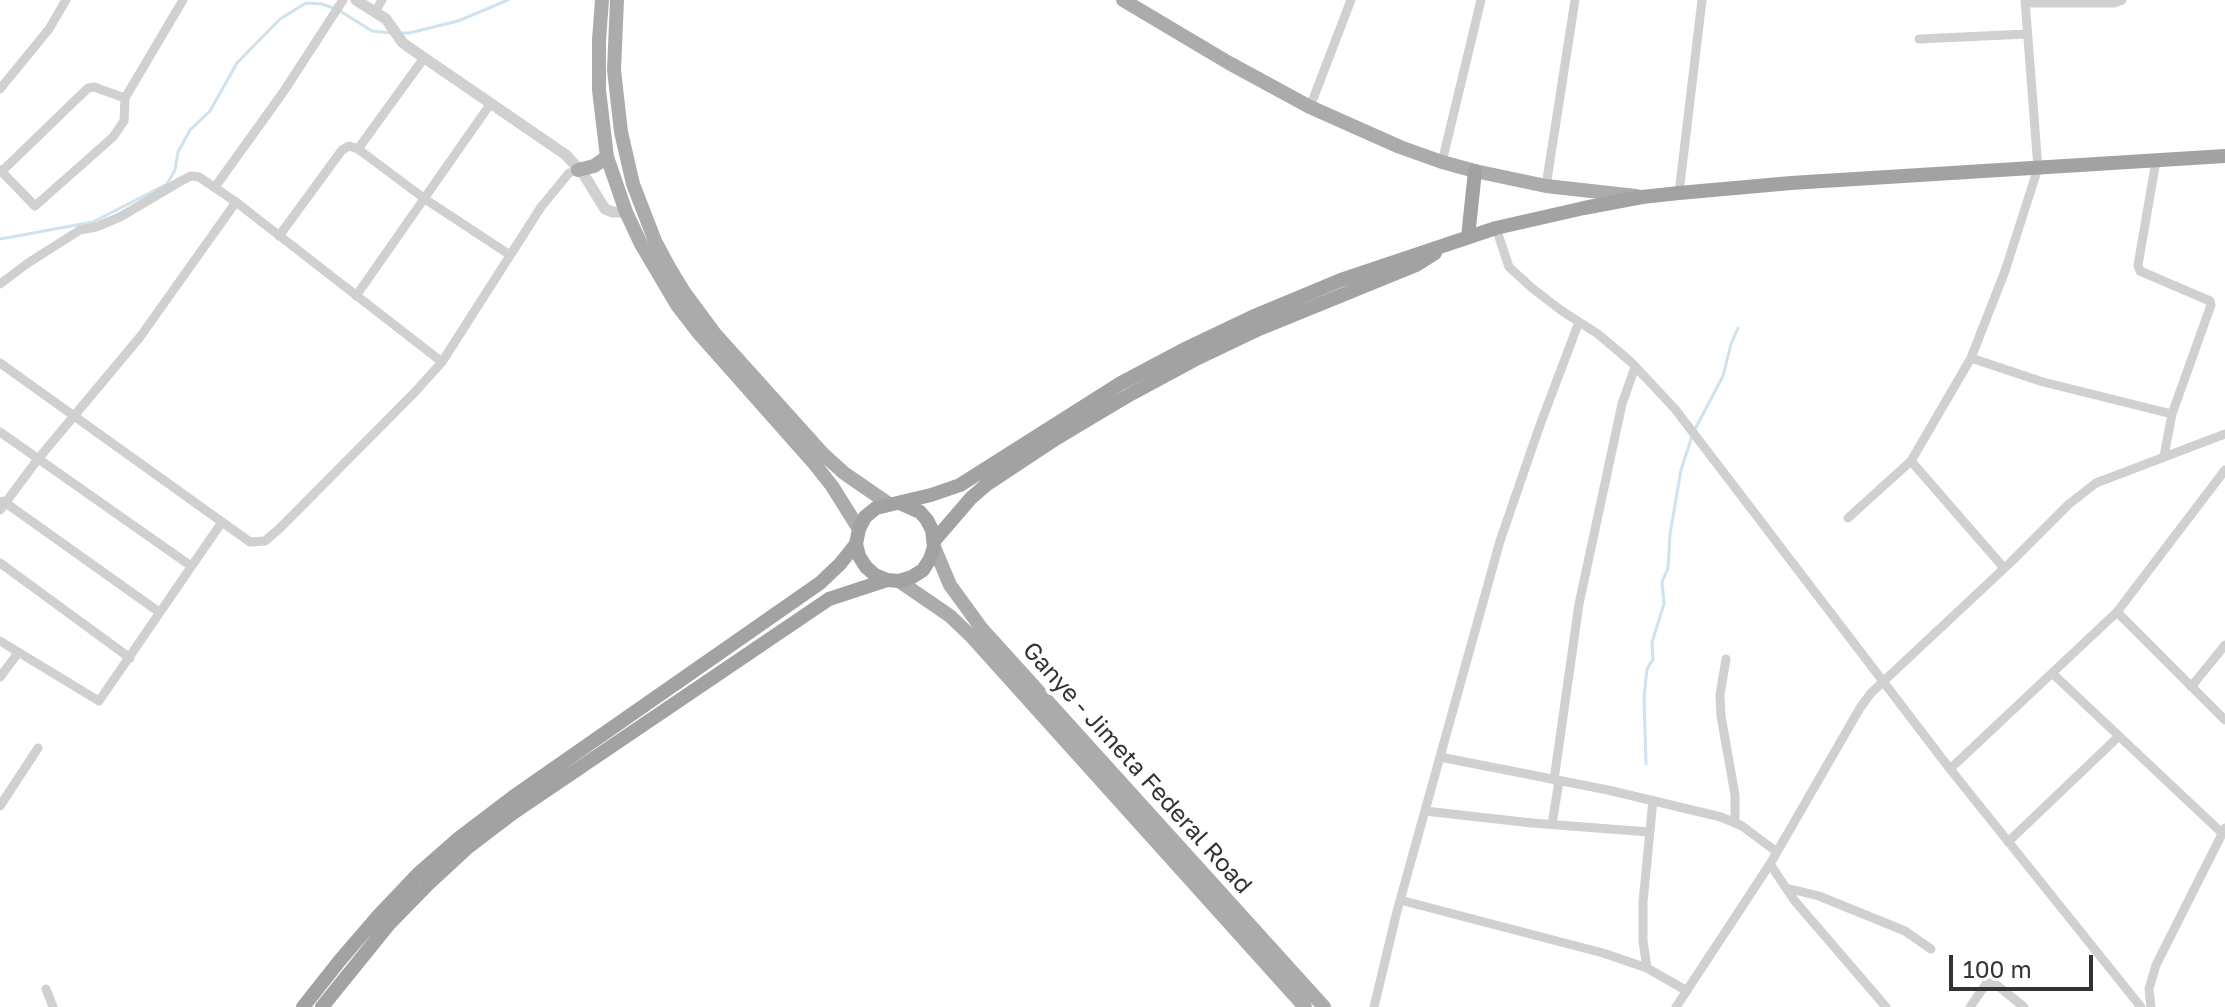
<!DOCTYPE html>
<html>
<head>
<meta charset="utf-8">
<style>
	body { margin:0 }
	#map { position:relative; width:2225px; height:1007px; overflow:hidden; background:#fff; font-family:"Golos Text",sans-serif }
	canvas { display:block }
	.scale { position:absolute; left:1949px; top:955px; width:144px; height:36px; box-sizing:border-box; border:4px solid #333; border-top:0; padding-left:10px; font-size:24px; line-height:28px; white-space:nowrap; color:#333; -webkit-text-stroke:6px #fff; paint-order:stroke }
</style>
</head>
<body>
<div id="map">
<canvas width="2225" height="1007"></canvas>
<div class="scale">100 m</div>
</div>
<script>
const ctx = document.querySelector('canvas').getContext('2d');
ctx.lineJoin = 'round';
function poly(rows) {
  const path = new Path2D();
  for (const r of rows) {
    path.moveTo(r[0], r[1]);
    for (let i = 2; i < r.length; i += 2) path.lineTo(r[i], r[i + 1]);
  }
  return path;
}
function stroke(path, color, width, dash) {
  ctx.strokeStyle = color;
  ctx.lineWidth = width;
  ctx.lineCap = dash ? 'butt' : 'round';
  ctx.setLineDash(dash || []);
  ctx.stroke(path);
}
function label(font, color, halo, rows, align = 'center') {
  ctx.font = font + ' "Golos Text",sans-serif';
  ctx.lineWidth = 8;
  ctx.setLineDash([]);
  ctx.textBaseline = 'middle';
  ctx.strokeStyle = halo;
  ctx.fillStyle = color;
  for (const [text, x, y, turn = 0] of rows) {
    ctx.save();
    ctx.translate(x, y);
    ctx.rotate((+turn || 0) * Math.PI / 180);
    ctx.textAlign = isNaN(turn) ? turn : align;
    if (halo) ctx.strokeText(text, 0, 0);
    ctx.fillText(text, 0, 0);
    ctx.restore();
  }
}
const stream = poly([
	[340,11,372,31,391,33],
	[398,33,409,33,458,21,508,0],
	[0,239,93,222,167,184,175,170,178,152,190,130,210,111,237,63,280,19,306,3,322,4,333,8],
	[1646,764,1644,697,1647,669,1653,659,1652,642,1664,604,1662,582,1668,568,1670,534,1681,470,1693,433,1723,376,1731,344,1738,328]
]);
const minor = poly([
	[2026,3,2114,3,2122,0],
	[375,12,382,0],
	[1919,39,2027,34],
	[0,89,49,29,66,0],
	[1310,107,1351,0],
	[358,149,424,58],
	[2156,161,2138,265,2140,271,2210,301,2211,305,2172,414,2164,456],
	[1442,162,1481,0],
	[0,170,35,206,113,137,124,121,125,98,183,0],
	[1,172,88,88,94,87,125,98],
	[1546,186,1575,0],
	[215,187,284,91,343,0],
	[1679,193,1702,0],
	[1496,228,1509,267,1532,288,1562,311,1598,334,1631,362,1675,409,1950,769,2141,1007],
	[279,236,342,150,349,146,358,149,425,199,510,255],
	[0,284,28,263,80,230,96,227,120,217,181,181,191,176,199,177,236,202,442,362],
	[356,296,491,103],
	[1971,358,2043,382,2172,414],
	[0,363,250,542,265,541,279,529,414,393,442,362,541,207,569,173,578,170],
	[0,432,191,566],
	[1911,461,2004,568],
	[3,501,159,612],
	[0,510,38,459,140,337,236,202],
	[1848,518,1911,461,1971,358,2005,271,2038,168,2025,0],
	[0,563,130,658],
	[2117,612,2225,720],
	[0,641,99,701,222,522],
	[1726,659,1720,695,1721,716,1735,795,1735,823],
	[2052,673,2222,833],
	[0,677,18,653],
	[2191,687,2225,645],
	[1440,757,1608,790,1721,817,1742,826,1777,852],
	[1950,769,2117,612,2225,470],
	[1554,780,1579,604,1622,404,1635,367],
	[0,806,38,748],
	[1425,811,1532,823,1649,832],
	[1552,824,1559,781],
	[2008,842,2119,736],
	[1770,864,1794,900,1886,1007],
	[1786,888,1819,896,1905,931,1931,949],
	[1400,900,1603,953,1647,968,1687,991],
	[1647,968,1643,941,1643,902,1653,800],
	[46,989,53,1007],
	[1374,1007,1396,915,1500,541,1540,425,1579,322],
	[1676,1007,1770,864,1860,708,1871,693,2011,562,2069,504,2096,483,2225,434],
	[1970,1007,1986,984,1993,982,2024,1007],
	[2151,1007,2149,989,2156,965,2225,828]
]);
const tertiary = poly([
	[356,0,386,19,402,42,407,46,566,155,584,175,605,209,613,212,626,212]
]);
const primary = poly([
	[602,0,599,40,599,90,607,157,626,212,641,244,677,305,697,331,813,462,832,486,859,529],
	[617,0,614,70,621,132,633,184,655,241,670,269,684,292,715,334,823,454,844,473,889,504],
	[1123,0,1229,63,1310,107,1400,147,1442,162,1475,171,1546,186,1636,196],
	[578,170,594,166,607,157],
	[934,547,950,585,982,629,1324,1007],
	[899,581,950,616,972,637,1305,1007]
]);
const trunk = poly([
	[1468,237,1475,171],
	[900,503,920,512,927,520,932,530,934,547,930,559,923,570,912,577,899,581,887,580,875,575,866,567,859,556,856,544,859,529,865,517,876,508,931,495,960,485,1121,383,1187,348,1252,317,1341,280,1496,228,1584,208,1642,197,1679,193,1791,183,2225,156],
	[934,541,971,498,986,485,1057,438,1129,395,1194,360,1259,329,1416,265,1435,253],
	[303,1007,341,959,379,915,418,874,459,838,513,797,820,583,840,564,856,544],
	[322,1007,389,924,428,884,467,848,513,813,829,599,887,580]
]);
const streetNames = [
	["Ganye - Jimeta Federal Road",1137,768,48]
];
stroke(stream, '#cfe2ee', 3);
stroke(minor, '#d0d0d0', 9);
stroke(tertiary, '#d0d0d0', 11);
stroke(primary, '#ababab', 14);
stroke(trunk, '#a2a2a2', 14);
label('24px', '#333', '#fff', streetNames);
</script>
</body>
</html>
